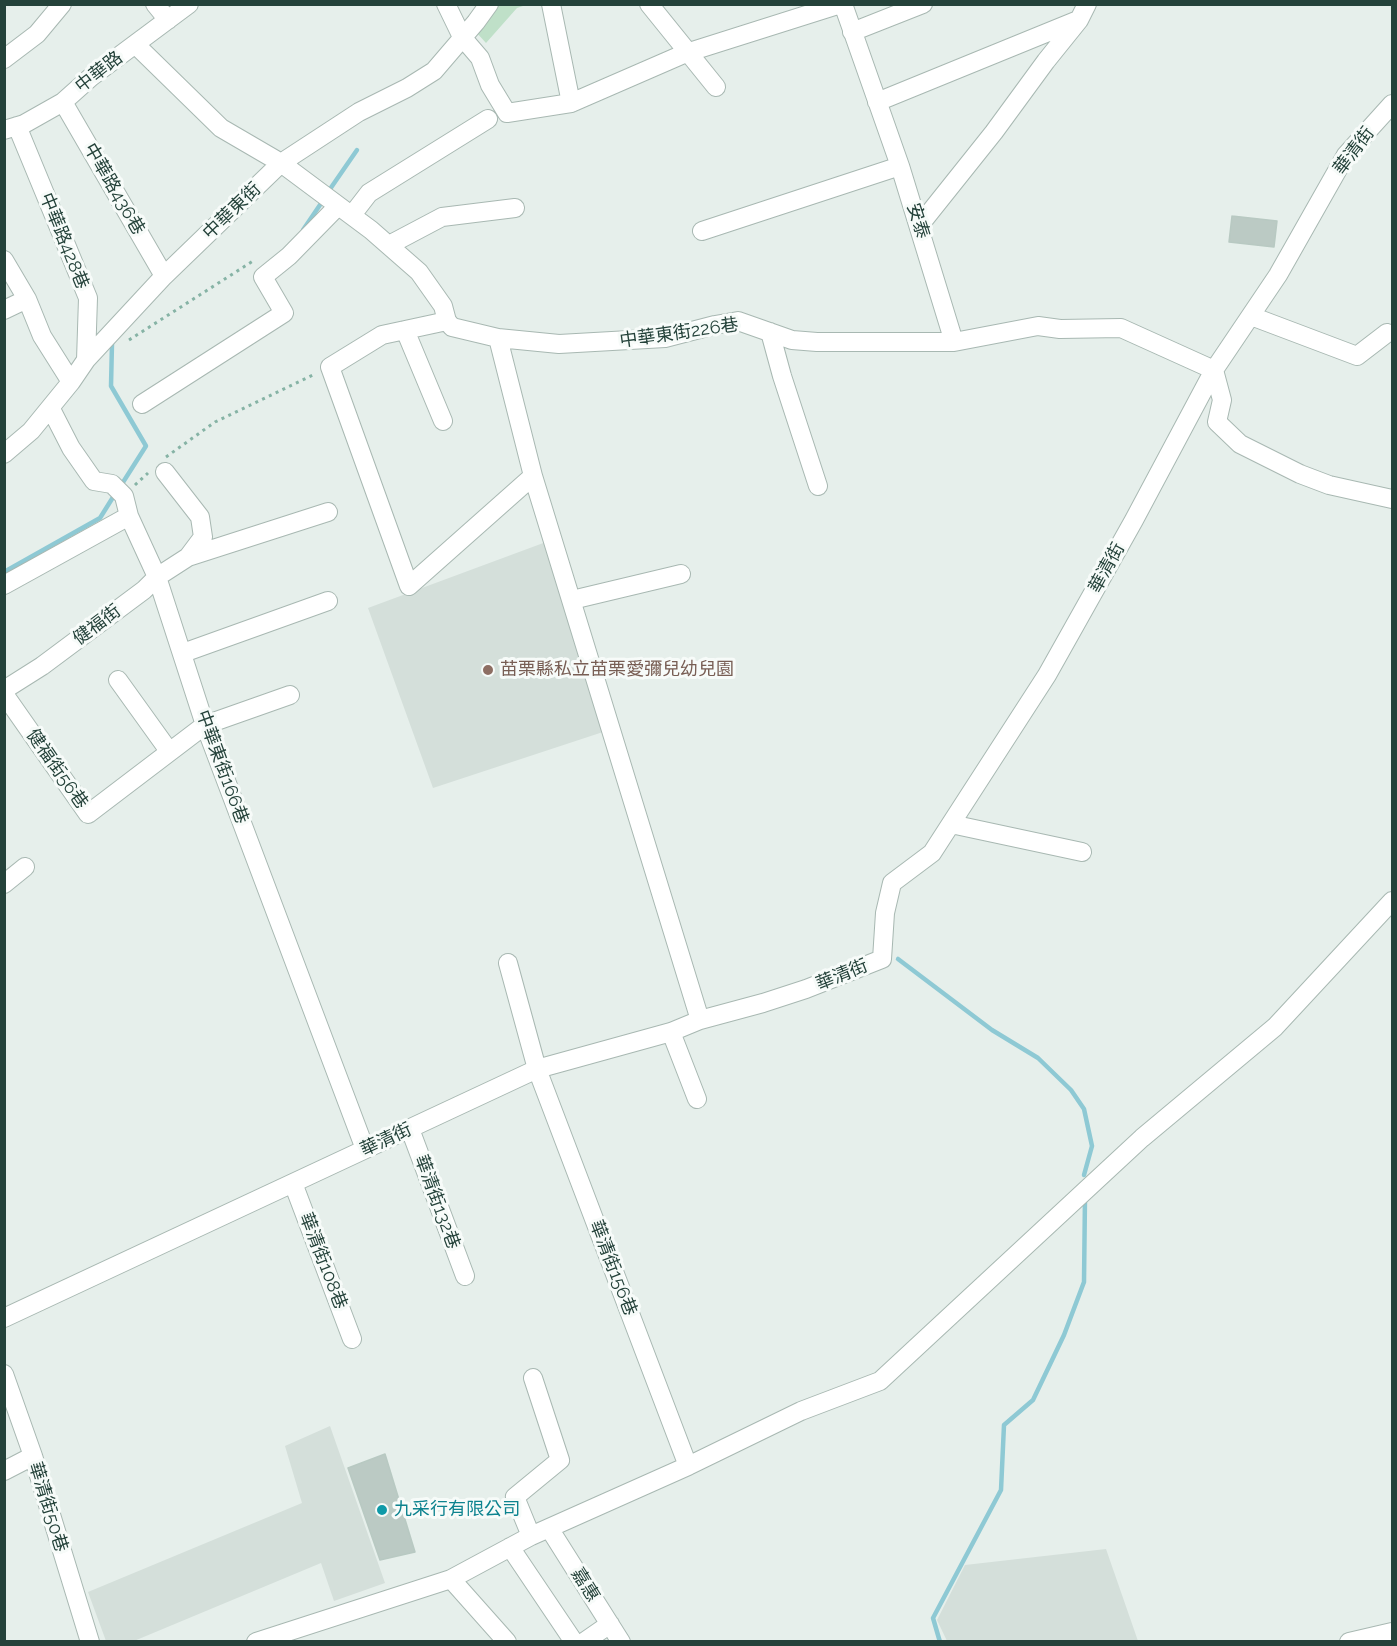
<!DOCTYPE html>
<html>
<head>
<meta charset="utf-8">
<style>
	body { margin:0 }
	#map { position:relative; width:1397px; height:1646px; overflow:hidden; background:#e6efeb; font-family:Raleway,sans-serif }
	canvas { display:block }
	.frame { position:absolute; inset:0; border:6px solid #24423a; pointer-events:none }
</style>
</head>
<body>
<div id="map">
<canvas width="1397" height="1646"></canvas>
<div class="frame"></div>
</div>
<script>
const ctx = document.querySelector('canvas').getContext('2d');
ctx.lineJoin = 'round';
function fill(path, color) {
  ctx.fillStyle = color;
  ctx.fill(path, 'evenodd');
}
function poly(rows) {
  const path = new Path2D();
  for (const r of rows) {
    path.moveTo(r[0], r[1]);
    for (let i = 2; i < r.length; i += 2) path.lineTo(r[i], r[i + 1]);
  }
  return path;
}
function stroke(path, color, width, dash) {
  ctx.strokeStyle = color;
  ctx.lineWidth = width;
  ctx.lineCap = dash ? 'butt' : 'round';
  ctx.setLineDash(dash || []);
  ctx.stroke(path);
}
function label(font, color, halo, rows, align = 'center') {
  ctx.font = font + ' Raleway,"Noto Sans TC",sans-serif';
  ctx.lineWidth = 6;
  ctx.setLineDash([]);
  ctx.textBaseline = 'middle';
  ctx.strokeStyle = halo;
  ctx.fillStyle = color;
  for (const [text, x, y, turn = 0] of rows) {
    ctx.save();
    ctx.translate(x, y);
    ctx.rotate((+turn || 0) * Math.PI / 180);
    ctx.textAlign = isNaN(turn) ? turn : align;
    if (halo) ctx.strokeText(text, 0, 0);
    ctx.fillText(text, 0, 0);
    ctx.restore();
  }
}
const built = poly([
	[546,542,606,731,433,788,368,608],
	[330,1426,385,1583,334,1601,321,1563,134,1641,106,1641,88,1592,302,1503,285,1446],
	[1106,1549,1138,1641,947,1641,937,1620,965,1565]
]);
const green = poly([
	[498,5,526,5,517,8,486,43,476,32]
]);
const stream = poly([
	[328,192,357,150],
	[303,230,324,199],
	[112,343,111,386,146,446,120,487],
	[4,572,100,518,115,494],
	[898,959,992,1030,1038,1058,1071,1090,1084,1109,1092,1146,1084,1175],
	[940,1642,933,1618,1001,1490,1004,1425,1033,1400,1064,1335,1084,1282,1085,1197]
]);
const building = poly([
	[1232,216,1277,221,1274,247,1229,242,1232,216],
	[385,1454,415,1552,380,1560,348,1468,385,1454]
]);
const path = poly([
	[129,340,253,261,254,262],
	[166,457,215,422,315,374],
	[135,485,148,473]
]);
const minor = poly([
	[155,4,168,20],
	[446,4,462,37,480,58,490,85,507,113,571,103,686,53,841,4],
	[551,4,571,103],
	[649,4,716,87],
	[843,4,900,166,954,342],
	[852,32,923,4],
	[136,45,221,128,281,163,371,230,419,272,443,306,447,321,452,327,498,338,559,344,665,338,715,325,738,321,792,340,817,342,954,342,1038,326,1060,329,1121,328,1214,370],
	[4,59,37,34,62,4],
	[63,102,164,276],
	[877,102,1078,20],
	[17,126,88,298,86,360],
	[4,130,24,124,63,102,91,77,189,4],
	[352,215,369,193,488,119],
	[919,226,994,132,1046,61,1079,20,1087,4],
	[702,231,900,166],
	[389,245,442,217,515,208],
	[4,260,27,299,42,336,71,382],
	[4,310,27,299],
	[1251,316,1357,356,1387,333],
	[447,321,382,335,330,367,409,586,533,476],
	[405,330,443,421],
	[770,332,782,376,818,486],
	[498,338,533,476,700,1020],
	[1214,370,1222,400,1217,422,1240,444,1300,474,1329,485,1392,499],
	[142,404,284,313,263,277,289,256,338,206],
	[51,409,71,448,94,481,112,484,124,496,129,516,157,577,205,725,365,1149],
	[4,454,31,431,71,382,86,360,164,276,281,163,359,112,407,88,434,71,476,22,489,4],
	[188,557,328,512],
	[4,585,129,516],
	[572,600,681,574],
	[183,653,328,601],
	[118,680,169,751],
	[4,690,42,666,144,590,157,577,188,557,203,537,200,517,165,472],
	[4,694,88,814,205,725,290,695],
	[951,824,1082,852],
	[4,884,25,867],
	[508,963,537,1069,688,1466],
	[671,1032,697,1099],
	[410,1129,465,1276],
	[293,1183,352,1339],
	[4,1318,537,1069,671,1032,700,1020,763,1003,806,989,882,959,885,913,892,883,932,853,1047,675,1134,520,1214,370,1278,275,1346,155,1392,104],
	[4,1374,33,1456,90,1642],
	[4,1471,33,1456],
	[549,1528,621,1642],
	[531,1536,515,1497,560,1460,533,1378],
	[510,1547,574,1642],
	[451,1579,507,1642],
	[256,1642,451,1579,531,1536,688,1466,801,1411,880,1381,1142,1138,1275,1027,1392,901],
	[584,1642,610,1624],
	[1349,1642,1392,1632]
]);
const markers = [
	[488,670,6,"#8d6e63"],
	[382,1510,6,"#0f9aa8"]
];
const streetNames = [
	["中華路",99,72,-38],
	["華清街",1354,151,-53],
	["中華路436巷",114,189,60],
	["中華東街",232,211,-44],
	["安泰",918,221,72],
	["中華路428巷",64,241,68],
	["中華東街226巷",679,333,-8],
	["華清街",1107,568,-61],
	["健福街",97,625,-37],
	["中華東街166巷",222,767,70],
	["健福街56巷",57,769,55],
	["華清街",842,975,-22],
	["華清街",386,1140,-25],
	["華清街132巷",437,1202,70],
	["華清街108巷",323,1261,69],
	["華清街156巷",613,1268,69],
	["華清街50巷",48,1507,73],
	["嘉惠",585,1585,58]
];
const educationNames = [
	["苗栗縣私立苗栗愛彌兒幼兒園",500,670]
];
const cultureNames = [
	["九采行有限公司",394,1510]
];
fill(built, '#d4dfda');
fill(green, '#bfe0c8');
stroke(stream, '#8ec9d4', 4.5);
fill(building, '#bbcac4');
stroke(building, '#b8c9c2', 1.5);
stroke(minor, '#a8b8b2', 20);
stroke(path, '#86b3a5', 3, [3, 4.5]);
stroke(minor, '#fff', 18);
for (const [x, y, r, color] of markers) {
  const dot = new Path2D();
  dot.arc(x, y, r, 0, 2 * Math.PI);
  ctx.fillStyle = color;
  ctx.fill(dot);
  stroke(dot, '#f7fbf9', 2);
}
label('18px', '#24423a', '#f7fbf9', streetNames);
label('18px', '#785e54', '#f7fbf9', educationNames, 'left');
label('18px', '#0d838f', '#f7fbf9', cultureNames, 'left');
</script>
</body>
</html>
